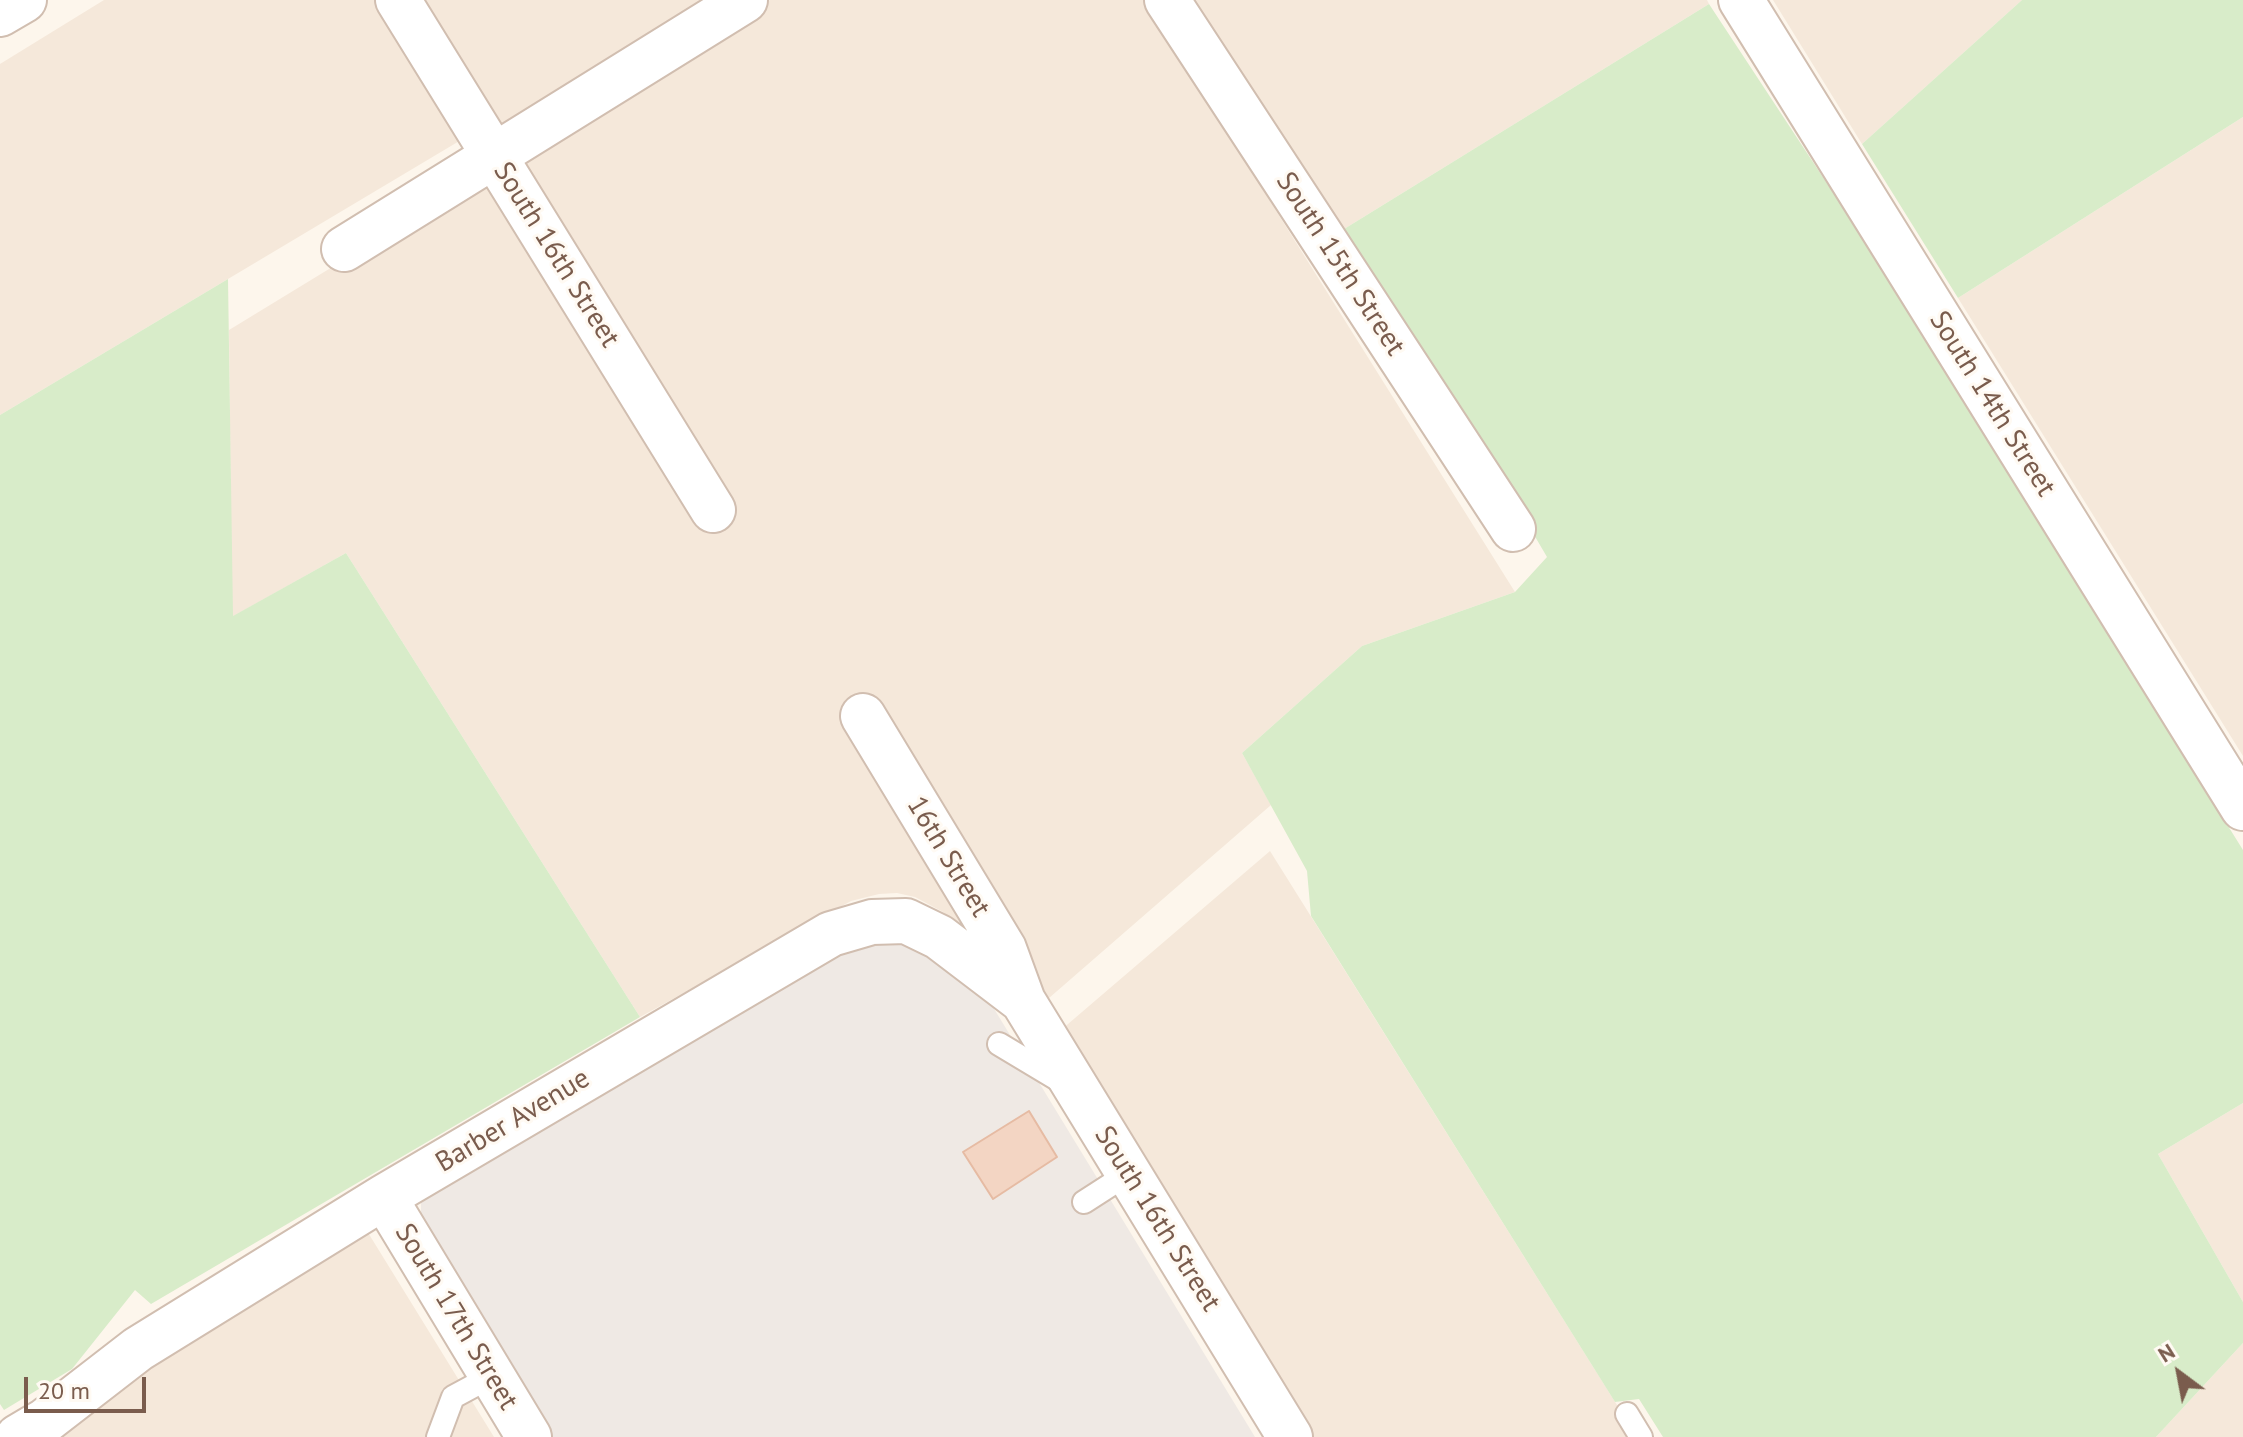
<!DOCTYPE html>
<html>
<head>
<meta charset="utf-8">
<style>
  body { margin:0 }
  #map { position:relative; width:2243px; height:1437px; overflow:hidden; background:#fdf6ec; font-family:"PT Sans",sans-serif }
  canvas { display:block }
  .north { position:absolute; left:2139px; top:1333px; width:80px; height:80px; -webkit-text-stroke:6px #fffaf3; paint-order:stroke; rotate:328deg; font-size:22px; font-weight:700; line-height:32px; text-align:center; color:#7a5c4d }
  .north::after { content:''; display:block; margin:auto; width:28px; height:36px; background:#7a5c4d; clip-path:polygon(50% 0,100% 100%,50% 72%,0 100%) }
  .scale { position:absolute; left:24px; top:1377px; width:122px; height:36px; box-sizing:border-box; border:4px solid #7a5c4d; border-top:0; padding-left:10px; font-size:24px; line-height:28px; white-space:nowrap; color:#7a5c4d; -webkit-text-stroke:6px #fffaf3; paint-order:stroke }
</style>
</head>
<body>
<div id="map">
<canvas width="2243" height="1437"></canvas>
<div class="north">N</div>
<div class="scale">20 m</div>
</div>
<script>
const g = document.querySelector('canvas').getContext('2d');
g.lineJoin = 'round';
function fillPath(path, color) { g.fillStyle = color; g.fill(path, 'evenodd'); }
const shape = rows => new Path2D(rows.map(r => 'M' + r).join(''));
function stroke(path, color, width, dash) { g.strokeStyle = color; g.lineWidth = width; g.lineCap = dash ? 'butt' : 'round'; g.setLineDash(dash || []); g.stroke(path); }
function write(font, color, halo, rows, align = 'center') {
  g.font = font + ' "PT Sans",sans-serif'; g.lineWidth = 6; g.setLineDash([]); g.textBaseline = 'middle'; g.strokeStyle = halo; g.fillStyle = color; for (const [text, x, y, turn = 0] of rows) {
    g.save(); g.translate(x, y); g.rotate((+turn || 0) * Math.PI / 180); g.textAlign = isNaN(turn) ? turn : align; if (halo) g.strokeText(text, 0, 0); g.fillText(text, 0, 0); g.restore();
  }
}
fillPath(shape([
  [104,0,378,0,461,140,0,415,0,64],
  [421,0,714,0,505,130],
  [770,0,1144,0,1515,592,1362,646,1242,753,1271,805,1041,1005,977,939,943,912,915,897,897,893,879,894,851,901,640,1017,346,553,232,617,229,330],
  [1185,0,1707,0,1709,4,1336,234],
  [1773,0,2022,0,1862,144],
  [2243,117,2243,756,1958,298],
  [1270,851,1637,1437,1309,1437,1061,1030],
  [2243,1103,2243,1302,2158,1154],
  [367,1231,494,1437,43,1437],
  [2243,1343,2243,1437,2156,1437]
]), '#f5e8da');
fillPath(shape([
  [884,940,916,946,985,994,1255,1437,552,1437,421,1224,421,1202,438,1183,848,945]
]), '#efe9e4');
fillPath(shape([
  [2022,0,2243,0,2243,117,1958,298,1862,144],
  [1709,4,1834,194,2243,850,2243,1103,2158,1154,2243,1302,2243,1343,2156,1437,1663,1437,1639,1399,1615,1402,1311,916,1307,871,1242,753,1362,646,1515,592,1547,557,1510,494,1336,234],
  [228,279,233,616,346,553,640,1017,151,1304,135,1290,72,1369,4,1410,0,1404,0,415]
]), '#d8ecc9');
const building = shape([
  [1029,1111,1057,1157,993,1199,963,1152,1029,1111]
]);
fillPath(building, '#f3d5c3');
stroke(building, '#e6bba3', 2);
const service = shape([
  [999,1044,1064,1083],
  [1084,1202,1129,1173],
  [1627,1414,1641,1437],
  [438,1437,453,1397,492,1376]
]);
const minor = shape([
  [398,0,713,510],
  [1167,0,1513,529],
  [344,249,745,0],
  [863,716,1004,949,1023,1001,1290,1437],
  [384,1197,529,1437],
  [18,1437,45,1421,138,1349,384,1197,831,934,872,922,906,921,939,937,1023,1001]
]);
const tertiary = shape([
  [1741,0,2243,808],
  [0,14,24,0]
]);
stroke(service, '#d1beb0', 26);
stroke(minor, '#d1beb0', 48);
stroke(tertiary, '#d1beb0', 48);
stroke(service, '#fff', 22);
stroke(minor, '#fff', 44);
stroke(tertiary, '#fff', 44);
write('28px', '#7a5c4d', '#fffaf3', [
  ["South 16th Street",556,255,58],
  ["South 15th Street",1340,264,57],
  ["South 14th Street",1992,404,58],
  ["16th Street",948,857,59],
  ["Barber Avenue",513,1121,-31],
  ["South 16th Street",1157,1219,58],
  ["South 17th Street",456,1317,59]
]);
</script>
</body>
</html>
